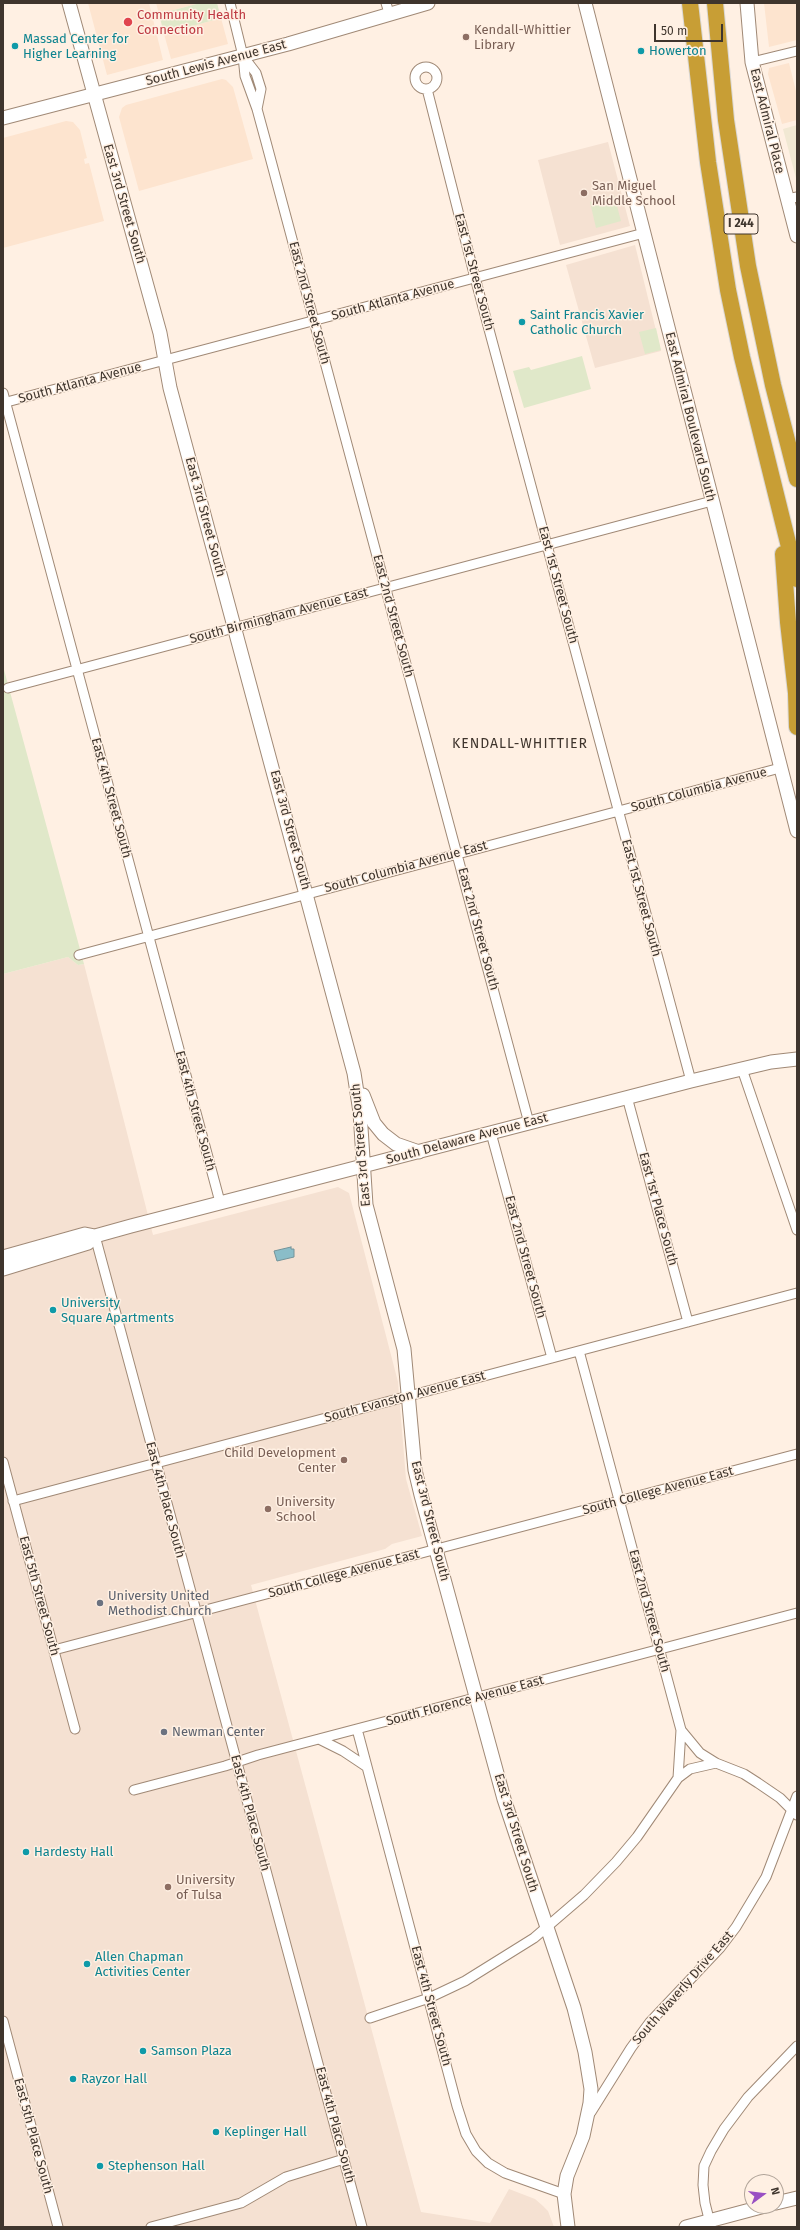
<!DOCTYPE html>
<html>
<head>
<meta charset="utf-8">
<style>
  body { margin:0 }
  #map { position:relative; width:800px; height:2230px; overflow:hidden; background:#fff0e3; font-family:"Fira Sans",sans-serif }
  canvas { display:block }
  .frame { position:absolute; inset:0; border:4px solid #3f352d; pointer-events:none }
  .north { position:absolute; left:744px; top:2174px; width:40px; height:40px; box-sizing:border-box; background:#fff0e3; border:1px solid #b2a59a; border-radius:50%; rotate:75deg; font-size:11px; font-weight:700; line-height:16px; text-align:center; color:#3f352d }
  .north::after { content:''; display:block; margin:auto; width:14px; height:18px; background:#9950c3; clip-path:polygon(50% 0,100% 100%,50% 72%,0 100%) }
  .scale { position:absolute; left:654px; top:24px; width:69px; height:18px; box-sizing:border-box; border:2px solid #3f352d; border-top:0; padding-left:5px; font-size:12px; line-height:14px; white-space:nowrap; color:#3f352d; -webkit-text-stroke:3px #fff0e3; paint-order:stroke }
</style>
</head>
<body>
<div id="map">
<canvas width="800" height="2230"></canvas>
<div class="frame"></div>
<div class="north">N</div>
<div class="scale">50 m</div>
</div>
<script>
const g = document.querySelector('canvas').getContext('2d');
g.lineJoin = 'round';
function fillPath(path, color) { g.fillStyle = color; g.fill(path, 'evenodd'); }
const shape = rows => new Path2D(rows.map(r => 'M' + r).join(''));
function stroke(path, color, width, dash) { g.strokeStyle = color; g.lineWidth = width; g.lineCap = dash ? 'butt' : 'round'; g.setLineDash(dash || []); g.stroke(path); }
function write(font, color, halo, rows, align = 'center') {
  g.font = font + ' "Fira Sans",sans-serif'; g.lineWidth = 3; g.setLineDash([]); g.textBaseline = 'middle'; g.strokeStyle = halo; g.fillStyle = color; for (const [text, x, y, turn = 0] of rows) {
    g.save(); g.translate(x, y); g.rotate((+turn || 0) * Math.PI / 180); g.textAlign = isNaN(turn) ? turn : align; if (halo) g.strokeText(text, 0, 0); g.fillText(text, 0, 0); g.restore();
  }
}
fillPath(shape([
  [88,3,149,3,163,60,107,75],
  [156,3,200,3,159,14],
  [764,3,797,3,797,40,769,47],
  [221,18,228,44,171,59,164,34],
  [789,63,797,95,797,120,782,124,768,74,769,68],
  [222,79,226,80,233,87,253,159,139,191,119,117,122,108,126,105],
  [66,121,73,122,80,130,87,158,84,159,85,164,89,163,104,221,3,248,3,138]
]), '#fde4cf');
fillPath(shape([
  [797,125,797,182,783,129]
]), '#f1e8d3');
fillPath(shape([
  [608,142,630,226,560,245,538,160],
  [635,245,661,351,595,368,566,265],
  [68,957,78,965,84,964,153,1235,338,1187,349,1193,398,1382,406,1479,422,1536,392,1544,385,1549,251,1585,421,2212,490,2223,509,2189,535,2199,543,2206,548,2211,554,2227,3,2227,3,974]
]), '#f5e1d2');
fillPath(shape([
  [200,3,217,3,221,18,164,34,159,14],
  [614,195,621,221,596,228,590,202],
  [656,328,661,350,645,354,639,332],
  [582,356,591,389,524,408,513,371,529,367,531,370],
  [3,666,84,964,78,965,68,957,3,974]
]), '#e0e8c9');
const water = shape([
  [291,1247,291,1249,294,1249,294,1257,277,1261,274,1251,291,1247]
]);
fillPath(water, '#8abdc8');
stroke(water, '#74949a', 1);
const street = shape([
  [230,3,243,56,245,76,257,109,266,142,529,1123],
  [386,3,389,13],
  [243,56,256,73,261,89,257,109],
  [752,62,797,51],
  '415 78a11 11 0 1 1 22 0a11 11 0 1 1-22 0Z',
  [427,89,473,270,691,1081],
  [787,199,797,197],
  [3,393,220,1202],
  [3,403,644,233],
  [8,688,712,501],
  [79,955,780,768],
  [742,1069,797,1230],
  [627,1097,688,1322],
  [491,1133,552,1358],
  [95,1236,362,2227],
  [579,1351,681,1730,700,1753,716,1763,744,1774,758,1783,780,1798,797,1815],
  [3,1462,75,1729],
  [13,1501,797,1293],
  [54,1650,797,1454],
  [357,1729,457,2106,466,2134,476,2151,488,2163,505,2173,564,2194],
  [319,1739,343,1751,367,1767],
  [678,1778,681,1730],
  [134,1790,225,1766,258,1755,797,1613],
  [370,2018,429,1998,465,1981,534,1938,584,1895,616,1862,637,1837,678,1778,690,1769,716,1763],
  [3,2021,58,2227],
  [591,2112,631,2048,650,2022,720,1948,736,1927,766,1877,797,1796],
  [151,2227,241,2203,286,2177,344,2159],
  [711,2227,705,2203,703,2185,704,2166,711,2151,724,2129,748,2097,797,2046]
]);
const secondary = shape([
  [69,3,160,333,170,388,354,1073,360,1112,366,1205,404,1349,415,1470,421,1495,504,1799,574,2008,585,2052,591,2089,590,2103,583,2136,567,2176,564,2194,568,2227],
  [585,3,797,831],
  [747,3,752,62,797,236],
  [3,118,288,44,428,3],
  [363,1095,374,1123,383,1134,396,1144,419,1152],
  [3,1257,85,1234,95,1236,131,1226,691,1081,771,1062,797,1059],
  [3,1269,88,1243,95,1236],
  [776,2203,797,2198],
  [686,2227,765,2206]
]);
const highway = shape([
  [690,3,708,162,728,290,742,357,797,579],
  [715,3,726,120,748,266,773,385,797,479],
  [783,554,788,622,796,693,797,727]
]);
stroke(street, '#a08976', 11);
stroke(secondary, '#a08976', 15);
stroke(highway, '#d9d7d5', 18);
stroke(street, '#fff', 9);
stroke(secondary, '#fff', 13);
stroke(highway, '#c89e35', 16);
for (const [x, y, r, color] of [
  [128,22,5,"#e0444e"],
  [466,37,4,"#8d6e63"],
  [15,46,4,"#0f9aa8"],
  [641,51,4,"#0f9aa8"],
  [584,193,4,"#8d6e63"],
  [522,322,4,"#0f9aa8"],
  [53,1310,4,"#0f9aa8"],
  [344,1460,4,"#8d6e63"],
  [268,1509,4,"#8d6e63"],
  [100,1603,4,"#6b7280"],
  [164,1732,4,"#6b7280"],
  [26,1852,4,"#0f9aa8"],
  [168,1887,4,"#8d6e63"],
  [87,1964,4,"#0f9aa8"],
  [143,2051,4,"#0f9aa8"],
  [73,2079,4,"#0f9aa8"],
  [216,2132,4,"#0f9aa8"],
  [100,2166,4,"#0f9aa8"]
]) { const dot = new Path2D(); dot.arc(x, y, r, 0, 2 * Math.PI); g.fillStyle = color; g.fill(dot); stroke(dot, '#fff0e3', 1.5); }
for (const [x, y, w] of [
  [741,224,34]
]) { const box = new Path2D(); box.roundRect(x - w / 2, y - 10, w, 20, 3); g.fillStyle = '#fff0e3'; g.fill(box); stroke(box, '#3f352d', 1); }
write('bold 12px', '#3f352d', null, [
  ["I 244",741,224]
]);
write('13px', '#be3a42', '#fff0e3', [
  ["Community Health",137,15],
  ["Connection",137,30]
], 'left');
write('13px', '#785e54', '#fff0e3', [
  ["Kendall-Whittier",474,30],
  ["Library",474,45],
  ["San Miguel",592,186],
  ["Middle School",592,201],
  ["Child Development",336,1453,"right"],
  ["Center",336,1468,"right"],
  ["University",276,1502],
  ["School",276,1517],
  ["University",176,1880],
  ["of Tulsa",176,1895]
], 'left');
write('13px', '#0d838f', '#fff0e3', [
  ["Massad Center for",23,39],
  ["Higher Learning",23,54],
  ["Howerton",649,51],
  ["Saint Francis Xavier",530,315],
  ["Catholic Church",530,330],
  ["University",61,1303],
  ["Square Apartments",61,1318],
  ["Hardesty Hall",34,1852],
  ["Allen Chapman",95,1957],
  ["Activities Center",95,1972],
  ["Samson Plaza",151,2051],
  ["Rayzor Hall",81,2079],
  ["Keplinger Hall",224,2132],
  ["Stephenson Hall",108,2166]
], 'left');
write('13px', '#3f352d', '#fff0e3', [
  ["South Lewis Avenue East",216,63,-15],
  ["East Admiral Place",767,121,76],
  ["East 3rd Street South",124,204,74],
  ["East 1st Street South",474,272,75],
  ["South Atlanta Avenue",393,300,-15],
  ["East 2nd Street South",309,303,75],
  ["South Atlanta Avenue",80,383,-15],
  ["East Admiral Boulevard South",690,417,76],
  ["East 3rd Street South",205,517,75],
  ["East 1st Street South",558,585,75],
  ["South Birmingham Avenue East",279,616,-15],
  ["East 2nd Street South",393,616,75],
  ["South Columbia Avenue",699,790,-15],
  ["East 4th Street South",111,798,75],
  ["East 3rd Street South",290,830,75],
  ["South Columbia Avenue East",406,867,-15],
  ["East 1st Street South",641,898,75],
  ["East 2nd Street South",478,929,75],
  ["East 4th Street South",195,1111,75],
  ["South Delaware Avenue East",467,1139,-15],
  ["East 3rd Street South",361,1145,-95],
  ["East 1st Place South",658,1209,75],
  ["East 2nd Street South",525,1257,75],
  ["South Evanston Avenue East",405,1397,-15],
  ["South College Avenue East",658,1491,-15],
  ["East 4th Place South",165,1500,75],
  ["East 3rd Street South",430,1521,76],
  ["South College Avenue East",344,1574,-15],
  ["East 5th Street South",39,1596,75],
  ["East 2nd Street South",649,1611,75],
  ["South Florence Avenue East",465,1701,-15],
  ["East 4th Place South",250,1813,75],
  ["East 3rd Street South",516,1833,73],
  ["South Waverly Drive East",683,1988,-49],
  ["East 4th Street South",431,2006,75],
  ["East 4th Place South",335,2125,75],
  ["East 5th Place South",33,2136,75]
]);
write('13px', '#5b616d', '#fff0e3', [
  ["University United",108,1596],
  ["Methodist Church",108,1611],
  ["Newman Center",172,1732]
], 'left');
g.letterSpacing = '1px';
write('14px', '#3f352d', '#fff0e3', [
  ["KENDALL-WHITTIER",520,744]
]);
g.letterSpacing = '0px';
</script>
</body>
</html>
